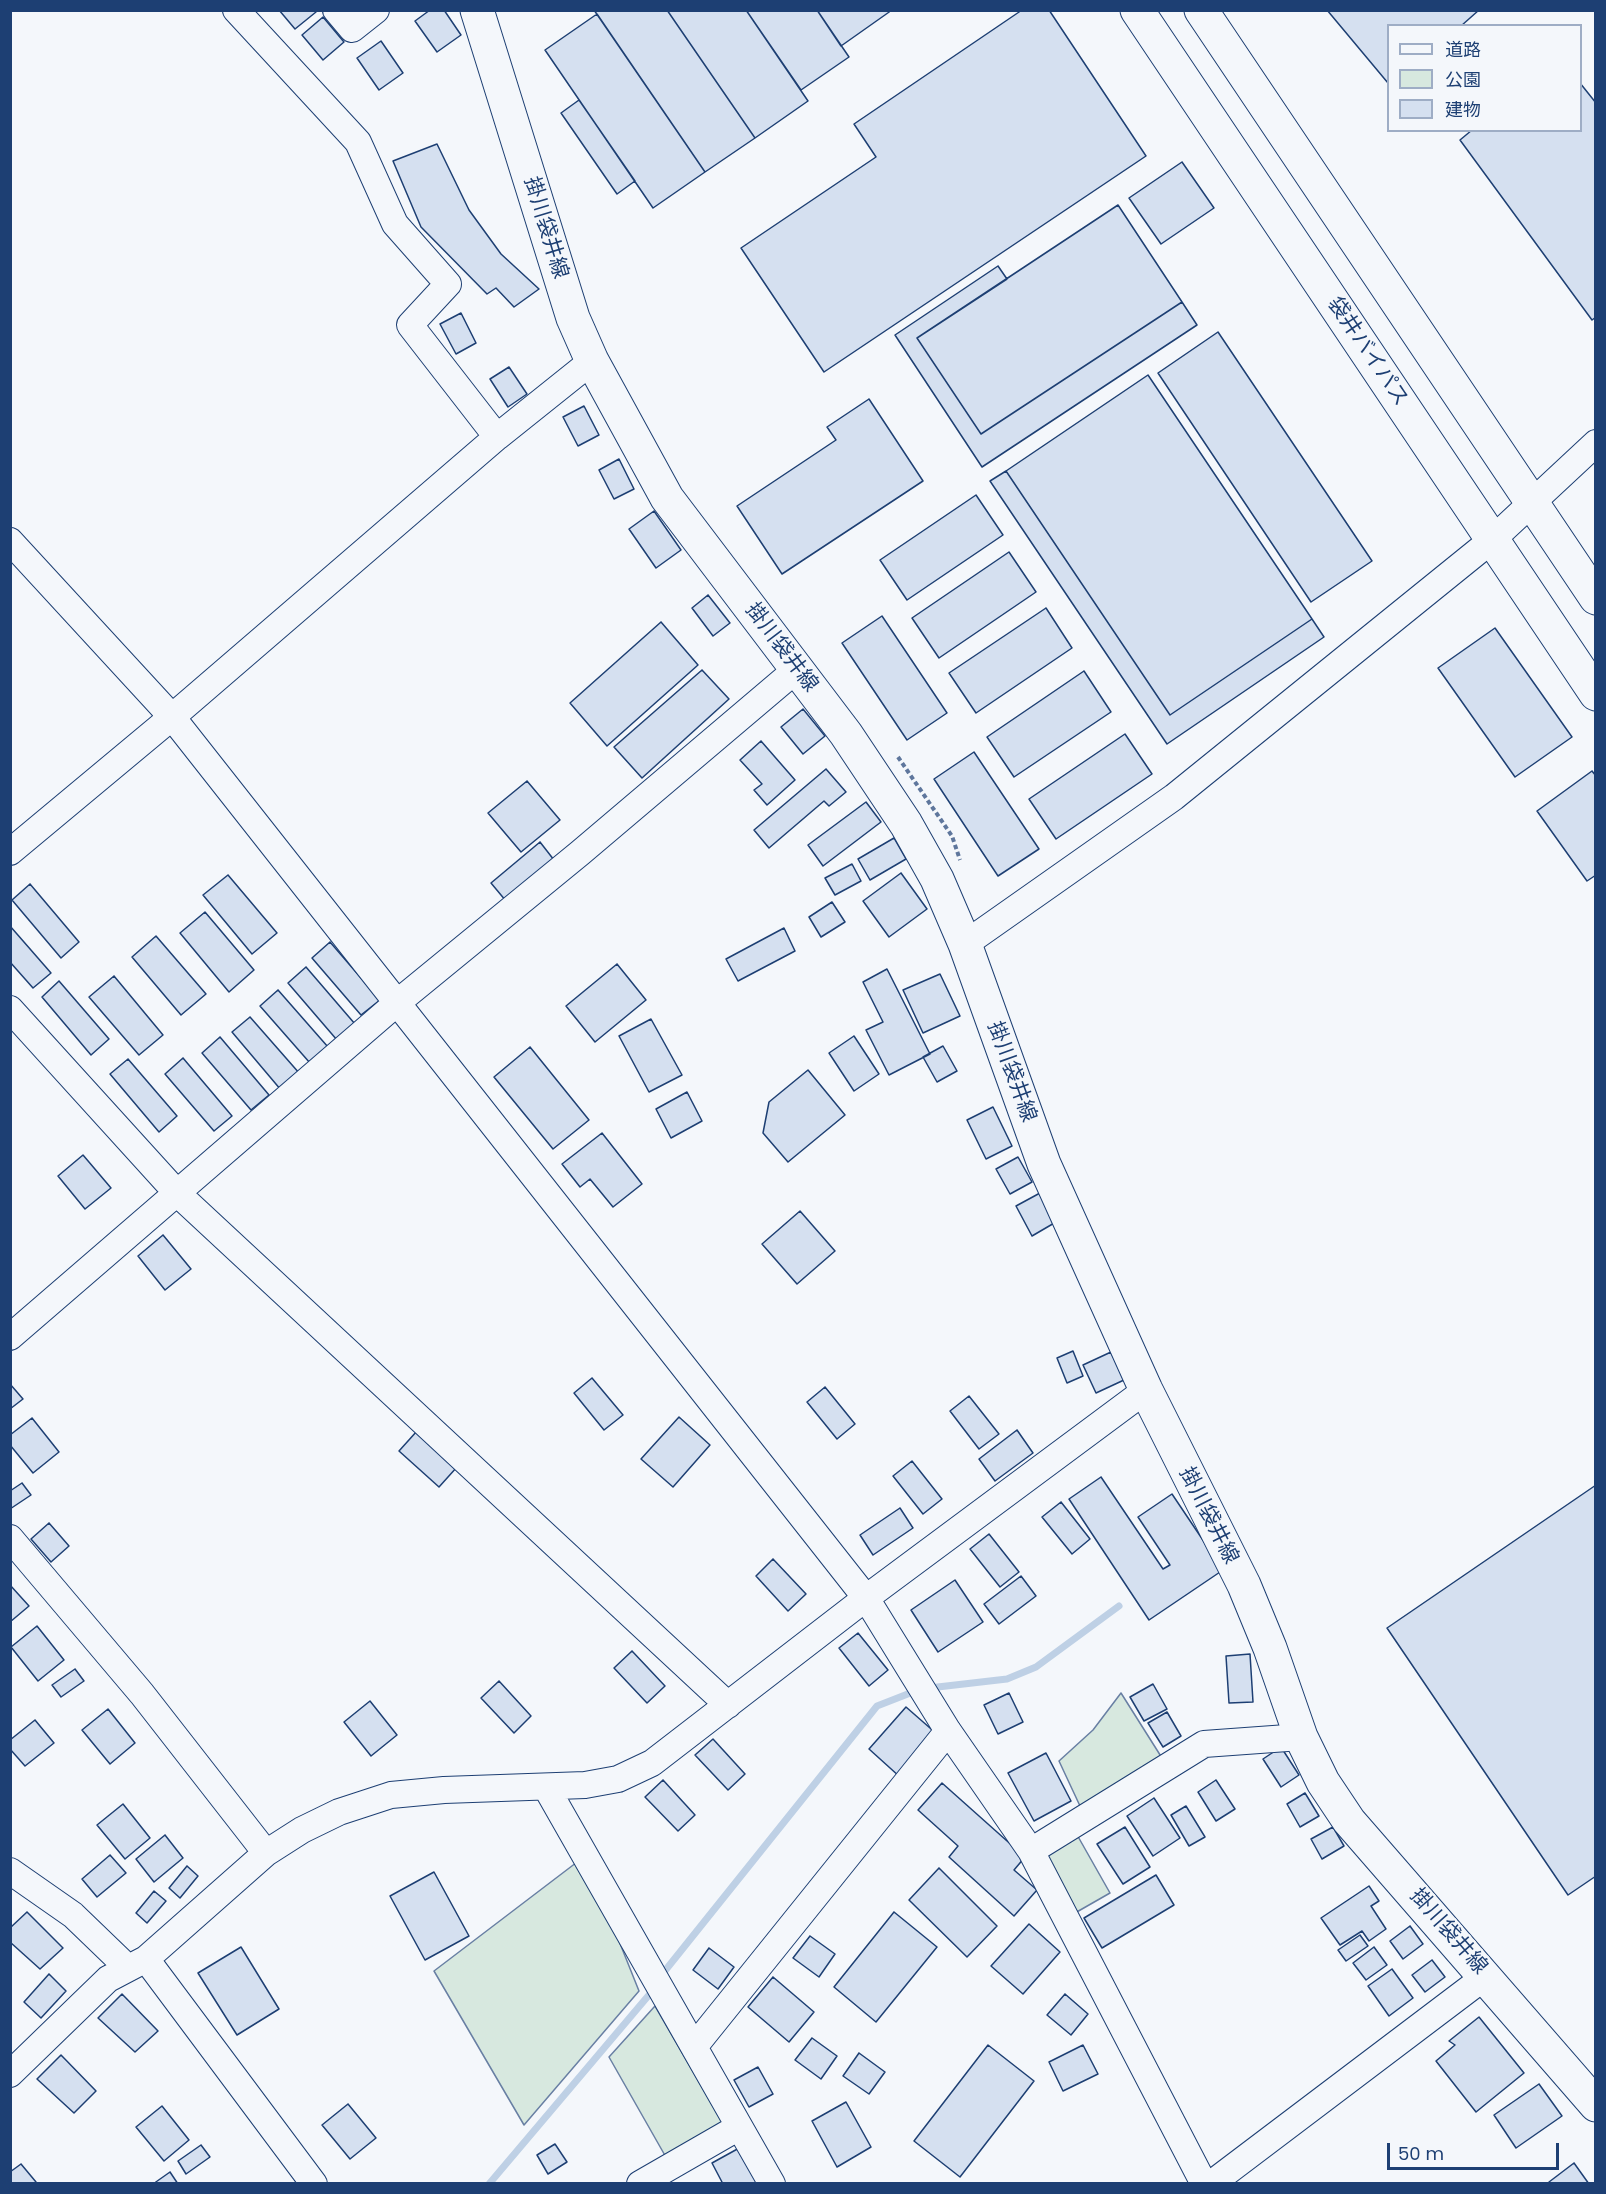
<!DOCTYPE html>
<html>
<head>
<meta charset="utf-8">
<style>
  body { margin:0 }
  #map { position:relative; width:1606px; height:2194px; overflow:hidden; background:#f4f7fb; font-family:Poppins,"Noto Sans JP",sans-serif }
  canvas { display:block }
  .frame { position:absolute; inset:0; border:12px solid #1d3f73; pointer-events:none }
  .legend { position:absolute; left:1387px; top:24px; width:195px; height:108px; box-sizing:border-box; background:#f4f7fb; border:2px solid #9eadc5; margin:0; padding:8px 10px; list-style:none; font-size:18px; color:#1d3f73 }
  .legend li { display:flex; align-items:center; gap:12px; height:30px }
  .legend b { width:30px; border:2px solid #9eadc5 }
  .scale { position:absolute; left:1387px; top:2143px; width:172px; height:27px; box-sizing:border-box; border:3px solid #1d3f73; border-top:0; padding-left:8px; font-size:18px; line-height:21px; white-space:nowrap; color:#1d3f73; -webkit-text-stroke:4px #f4f7fb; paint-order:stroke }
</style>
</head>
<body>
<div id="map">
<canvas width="1606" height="2194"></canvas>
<div class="frame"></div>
<ul class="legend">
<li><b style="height:8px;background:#f4f7fb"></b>道路</li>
<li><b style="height:16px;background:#d7e8df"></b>公園</li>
<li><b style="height:16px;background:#d5e0f0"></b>建物</li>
</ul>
<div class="scale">50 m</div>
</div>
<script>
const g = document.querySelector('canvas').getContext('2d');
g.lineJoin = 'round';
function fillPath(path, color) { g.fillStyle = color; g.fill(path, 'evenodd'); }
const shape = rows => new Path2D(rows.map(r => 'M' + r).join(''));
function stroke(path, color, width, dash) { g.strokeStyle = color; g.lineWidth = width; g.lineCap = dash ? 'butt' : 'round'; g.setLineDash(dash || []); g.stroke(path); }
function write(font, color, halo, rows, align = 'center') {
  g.font = font + ' Poppins,"Noto Sans JP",sans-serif'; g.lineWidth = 4.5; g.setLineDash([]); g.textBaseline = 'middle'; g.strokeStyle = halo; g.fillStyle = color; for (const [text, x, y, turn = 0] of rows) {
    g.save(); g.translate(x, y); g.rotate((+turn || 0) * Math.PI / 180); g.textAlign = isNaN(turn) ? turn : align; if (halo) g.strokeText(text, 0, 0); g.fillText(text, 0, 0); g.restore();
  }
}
const green = shape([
  [1121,1693,1162,1758,1080,1806,1059,1761,1093,1730,1121,1693],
  [1076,1833,1110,1893,1075,1913,1040,1854,1076,1833],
  [585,1856,639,1991,524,2125,434,1971,585,1856],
  [655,2006,723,2123,667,2159,609,2057,655,2006]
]);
fillPath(green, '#d7e8df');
stroke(green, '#687fa3', 1.5);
stroke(shape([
  [929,1688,1007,1679,1036,1667,1119,1606],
  [660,1977,877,1706,918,1690],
  [489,2184,654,1989]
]), '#bed0e5', 7);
const building = shape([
  [279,10,315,10,316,12,295,29,279,10],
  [430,10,444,10,461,35,437,52,415,21,430,10],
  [594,10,667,10,755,138,705,172,594,10],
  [667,10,746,10,808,101,755,138,667,10],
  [746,10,817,10,849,57,801,90,746,10],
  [817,10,892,10,841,46,817,10],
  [1022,10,1049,10,1146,156,824,372,741,248,876,157,854,124,1022,10],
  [1327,10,1479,10,1461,26,1388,26,1388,83,1327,10],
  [597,14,705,172,653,208,545,50,597,14],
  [323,17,344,42,323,60,302,35,323,17],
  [381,41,403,73,379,90,357,58,381,41],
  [1580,83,1596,103,1596,317,1592,320,1460,140,1472,130,1580,130,1580,83],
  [579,100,635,181,617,194,561,113,579,100],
  [437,144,469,210,501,254,539,289,514,307,496,288,487,294,421,227,393,161,437,144],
  [1182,162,1214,208,1161,244,1129,198,1182,162],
  [1118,205,1182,302,981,434,917,338,1118,205],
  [998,266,1007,279,917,338,981,434,1182,302,1197,325,982,467,895,335,998,266],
  [461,313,476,343,456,354,440,324,461,313],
  [1218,332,1372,561,1311,602,1158,373,1218,332],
  [509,367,527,394,508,407,490,379,509,367],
  [1148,375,1312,619,1170,715,1006,471,1148,375],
  [869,399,923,481,782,574,737,506,836,440,827,427,869,399],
  [584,406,599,435,578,446,563,417,584,406],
  [619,459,634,489,614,499,599,470,619,459],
  [1006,471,1170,715,1312,619,1324,637,1167,744,990,481,1006,471],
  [976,495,1003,535,907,600,880,560,976,495],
  [654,511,681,550,656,568,629,529,654,511],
  [1009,552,1036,592,939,658,912,618,1009,552],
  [708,595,730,623,713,636,692,608,708,595],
  [1046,608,1072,648,976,713,949,673,1046,608],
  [882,616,947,713,907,740,842,643,882,616],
  [661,622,698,665,607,746,570,703,661,622],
  [1495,628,1572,737,1515,777,1438,668,1495,628],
  [702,670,729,699,642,778,614,747,702,670],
  [1084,671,1111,712,1014,777,987,737,1084,671],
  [803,709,825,736,803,754,781,727,803,709],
  [1125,734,1152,774,1056,839,1029,799,1125,734],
  [761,741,795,780,767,805,754,790,762,784,740,760,761,741],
  [974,752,1039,849,998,876,934,779,974,752],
  [826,769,846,792,829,806,824,801,769,848,754,830,826,769],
  [1592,771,1596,776,1596,875,1587,881,1537,811,1592,771],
  [527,781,560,820,521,852,488,813,527,781],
  [866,802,881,822,823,866,808,845,866,802],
  [894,838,906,859,870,880,858,859,894,838],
  [540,842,554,860,506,901,491,883,540,842],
  [852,864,861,881,835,895,825,878,852,864],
  [901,873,927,909,889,937,863,901,901,873],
  [228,875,277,933,252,954,203,895,228,875],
  [30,884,79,942,61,958,12,900,30,884],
  [832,902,845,922,821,937,809,917,832,902],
  [205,912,254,970,229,992,180,933,205,912],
  [10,926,51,973,33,988,10,962,10,926],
  [784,928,795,951,738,981,726,959,784,928],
  [156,936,206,994,181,1015,132,957,156,936],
  [330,942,380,1000,361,1015,312,958,330,942],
  [617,964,646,1000,595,1042,566,1006,617,964],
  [306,967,355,1024,337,1040,288,983,306,967],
  [887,969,930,1054,889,1075,866,1030,883,1022,863,982,887,969],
  [940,974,960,1016,923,1033,903,990,940,974],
  [114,976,163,1035,139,1055,89,997,114,976],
  [59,981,109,1039,91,1055,42,997,59,981],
  [278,990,328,1047,310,1063,260,1006,278,990],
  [250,1017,300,1074,281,1090,232,1032,250,1017],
  [651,1019,682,1075,649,1092,619,1036,651,1019],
  [854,1036,879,1074,854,1091,829,1053,854,1036],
  [220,1037,269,1095,251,1110,202,1053,220,1037],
  [943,1046,957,1071,937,1082,923,1057,943,1046],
  [530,1047,589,1120,553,1149,494,1077,530,1047],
  [183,1058,232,1116,214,1131,165,1074,183,1058],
  [128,1059,177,1116,159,1132,110,1074,128,1059],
  [808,1070,845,1115,788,1162,763,1133,769,1102,808,1070],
  [687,1092,702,1121,671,1138,656,1109,687,1092],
  [993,1107,1012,1146,986,1159,967,1120,993,1107],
  [602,1133,642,1184,613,1207,590,1179,580,1187,562,1164,602,1133],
  [83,1155,111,1188,85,1209,58,1176,83,1155],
  [1018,1157,1032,1182,1010,1194,996,1169,1018,1157],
  [1040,1193,1056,1222,1032,1236,1016,1206,1040,1193],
  [800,1211,835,1251,797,1284,762,1244,800,1211],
  [163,1235,191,1269,165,1290,138,1256,163,1235],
  [1073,1351,1083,1376,1067,1383,1057,1358,1073,1351],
  [1111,1352,1124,1380,1096,1393,1083,1365,1111,1352],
  [592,1378,623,1415,604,1430,574,1393,592,1378],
  [10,1384,23,1399,10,1409,10,1384],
  [825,1387,855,1424,837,1439,807,1402,825,1387],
  [969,1396,999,1434,979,1449,950,1411,969,1396],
  [679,1417,710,1445,673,1487,641,1459,679,1417],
  [32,1418,59,1452,33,1473,10,1445,10,1435,32,1418],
  [1017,1430,1033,1453,995,1481,979,1459,1017,1430],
  [417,1431,457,1467,439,1487,399,1451,417,1431],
  [912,1461,942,1499,923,1514,893,1476,912,1461],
  [1101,1477,1163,1569,1170,1565,1138,1517,1172,1494,1223,1570,1149,1620,1069,1499,1101,1477],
  [22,1483,31,1495,10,1509,10,1491,22,1483],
  [1596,1485,1596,1876,1568,1895,1387,1628,1596,1485],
  [1061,1502,1090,1539,1072,1554,1042,1517,1061,1502],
  [900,1508,913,1528,873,1555,860,1535,900,1508],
  [49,1523,69,1546,51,1562,31,1539,49,1523],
  [989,1534,1019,1572,1000,1587,970,1549,989,1534],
  [773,1559,806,1594,788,1611,756,1576,773,1559],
  [1021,1576,1036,1596,999,1624,984,1604,1021,1576],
  [955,1580,983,1622,938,1652,911,1610,955,1580],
  [10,1585,29,1606,10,1622,10,1585],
  [37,1626,64,1660,38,1681,11,1647,37,1626],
  [858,1633,888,1670,869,1686,839,1648,858,1633],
  [632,1651,665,1686,647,1703,614,1668,632,1651],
  [1250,1654,1253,1702,1229,1703,1226,1656,1250,1654],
  [75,1669,84,1681,61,1697,52,1685,75,1669],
  [499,1681,531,1716,514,1733,481,1698,499,1681],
  [1153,1684,1167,1709,1144,1721,1130,1697,1153,1684],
  [1009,1693,1023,1722,998,1734,984,1705,1009,1693],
  [370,1701,397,1735,371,1756,344,1722,370,1701],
  [906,1707,938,1735,900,1777,869,1749,906,1707],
  [108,1709,135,1743,110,1764,82,1730,108,1709],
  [1167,1712,1181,1736,1163,1747,1148,1723,1167,1712],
  [35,1720,54,1743,25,1766,10,1749,10,1740,35,1720],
  [713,1739,745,1774,728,1790,695,1755,713,1739],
  [1281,1747,1299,1775,1281,1787,1263,1759,1281,1747],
  [1046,1753,1071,1801,1034,1821,1008,1773,1046,1753],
  [663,1780,695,1815,678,1831,645,1797,663,1780],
  [1216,1780,1235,1809,1216,1821,1198,1792,1216,1780],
  [942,1783,1025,1857,1014,1870,1037,1890,1014,1916,949,1857,958,1846,918,1810,942,1783],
  [1305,1793,1319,1816,1300,1827,1287,1804,1305,1793],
  [1154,1798,1180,1838,1153,1856,1127,1816,1154,1798],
  [123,1804,150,1838,125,1859,97,1825,123,1804],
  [1186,1806,1205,1837,1189,1846,1171,1815,1186,1806],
  [1125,1827,1150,1867,1123,1884,1097,1844,1125,1827],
  [1333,1827,1344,1846,1322,1859,1311,1839,1333,1827],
  [165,1835,183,1858,154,1882,136,1859,165,1835],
  [110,1855,126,1873,97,1897,82,1879,110,1855],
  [187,1866,198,1876,180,1898,169,1888,187,1866],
  [939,1868,997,1926,967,1957,909,1900,939,1868],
  [434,1872,469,1936,425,1960,390,1896,434,1872],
  [1156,1875,1174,1905,1102,1948,1084,1918,1156,1875],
  [1369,1886,1379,1901,1371,1906,1386,1929,1369,1941,1362,1931,1340,1945,1321,1918,1369,1886],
  [154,1891,166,1901,147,1923,136,1913,154,1891],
  [27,1912,63,1948,40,1969,10,1942,10,1928,27,1912],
  [894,1912,937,1947,876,2022,834,1987,894,1912],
  [1029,1924,1060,1952,1023,1994,991,1966,1029,1924],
  [1410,1926,1423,1944,1403,1959,1390,1941,1410,1926],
  [1360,1935,1368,1946,1346,1961,1338,1950,1360,1935],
  [810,1936,835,1954,819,1977,793,1958,810,1936],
  [241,1947,279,2009,237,2035,198,1973,241,1947],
  [1374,1947,1387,1965,1366,1980,1353,1963,1374,1947],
  [709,1948,734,1967,718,1989,693,1970,709,1948],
  [1432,1960,1445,1977,1425,1992,1412,1975,1432,1960],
  [1392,1969,1413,1998,1389,2016,1368,1986,1392,1969],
  [49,1974,66,1991,41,2018,24,2002,49,1974],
  [773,1977,814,2012,789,2042,748,2007,773,1977],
  [122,1994,158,2031,135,2052,98,2018,122,1994],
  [1065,1994,1088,2014,1071,2035,1047,2015,1065,1994],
  [1479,2017,1524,2073,1476,2112,1436,2061,1455,2045,1449,2041,1479,2017],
  [812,2038,837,2056,821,2079,795,2060,812,2038],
  [988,2045,1034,2081,960,2177,914,2141,988,2045],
  [1083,2045,1098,2074,1063,2091,1049,2062,1083,2045],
  [859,2053,885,2072,869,2094,843,2076,859,2053],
  [61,2055,96,2091,74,2113,37,2079,61,2055],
  [758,2067,773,2094,749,2107,734,2080,758,2067],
  [1539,2084,1562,2116,1516,2148,1494,2115,1539,2084],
  [846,2102,871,2147,837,2167,812,2121,846,2102],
  [348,2104,376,2138,350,2159,322,2125,348,2104],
  [162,2106,189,2140,164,2161,136,2127,162,2106],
  [555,2144,567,2162,548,2174,537,2155,555,2144],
  [201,2145,210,2157,186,2174,178,2161,201,2145],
  [741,2147,757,2184,723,2184,712,2163,741,2147],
  [1574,2163,1589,2184,1551,2184,1549,2182,1574,2163],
  [21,2164,36,2182,34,2184,10,2184,10,2172,21,2164],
  [170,2172,178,2184,153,2184,170,2172]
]);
fillPath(building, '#d5e0f0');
stroke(building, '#1d3f73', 1.5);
const minor = shape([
  [236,10,358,142,395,224,448,284,410,325,497,437],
  [336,10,352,29,376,10],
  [10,541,172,717,866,1598,948,1731,1031,1851,1204,2184],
  [10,852,172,717,497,437,592,361],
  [965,944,1174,797,1493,539,1596,443],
  [10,1009,178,1194,728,1705],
  [10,1337,398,1002,580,853,797,669],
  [10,1538,142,1694,266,1853],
  [546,1787,772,2184],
  [1031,1851,1204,1744,1301,1737],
  [10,1871,73,1915,128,1968],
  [146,1959,314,2184],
  [694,2047,948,1731],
  [10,2074,108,1979,146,1959,266,1853,302,1830,339,1812,391,1795,444,1790,585,1785,618,1779,652,1763,866,1598,1146,1390],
  [640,2184,739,2127],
  [1211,2184,1486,1976]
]);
const major = shape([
  [477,10,573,318,592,361,667,498,846,734,906,824,937,879,965,944,1044,1164,1146,1390,1244,1585,1270,1648,1301,1737,1323,1782,1349,1821,1596,2105]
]);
const highway = shape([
  [1137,10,1596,694],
  [1201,10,1596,598]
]);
stroke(minor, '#1d3f73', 28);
stroke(major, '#1d3f73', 35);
stroke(highway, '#1d3f73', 35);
stroke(shape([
  [898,757,952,836,960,860]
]), '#5e769c', 4, [4.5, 3]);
stroke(minor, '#f4f7fb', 26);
stroke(major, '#f4f7fb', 33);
stroke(highway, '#f4f7fb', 33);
write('21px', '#1d3f73', '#f4f7fb', [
  ["掛川袋井線",545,228,73],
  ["袋井バイパス",1367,352,56],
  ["掛川袋井線",781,648,53],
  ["掛川袋井線",1011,1072,70],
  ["掛川袋井線",1208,1516,63],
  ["掛川袋井線",1448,1932,49]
]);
</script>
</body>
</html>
